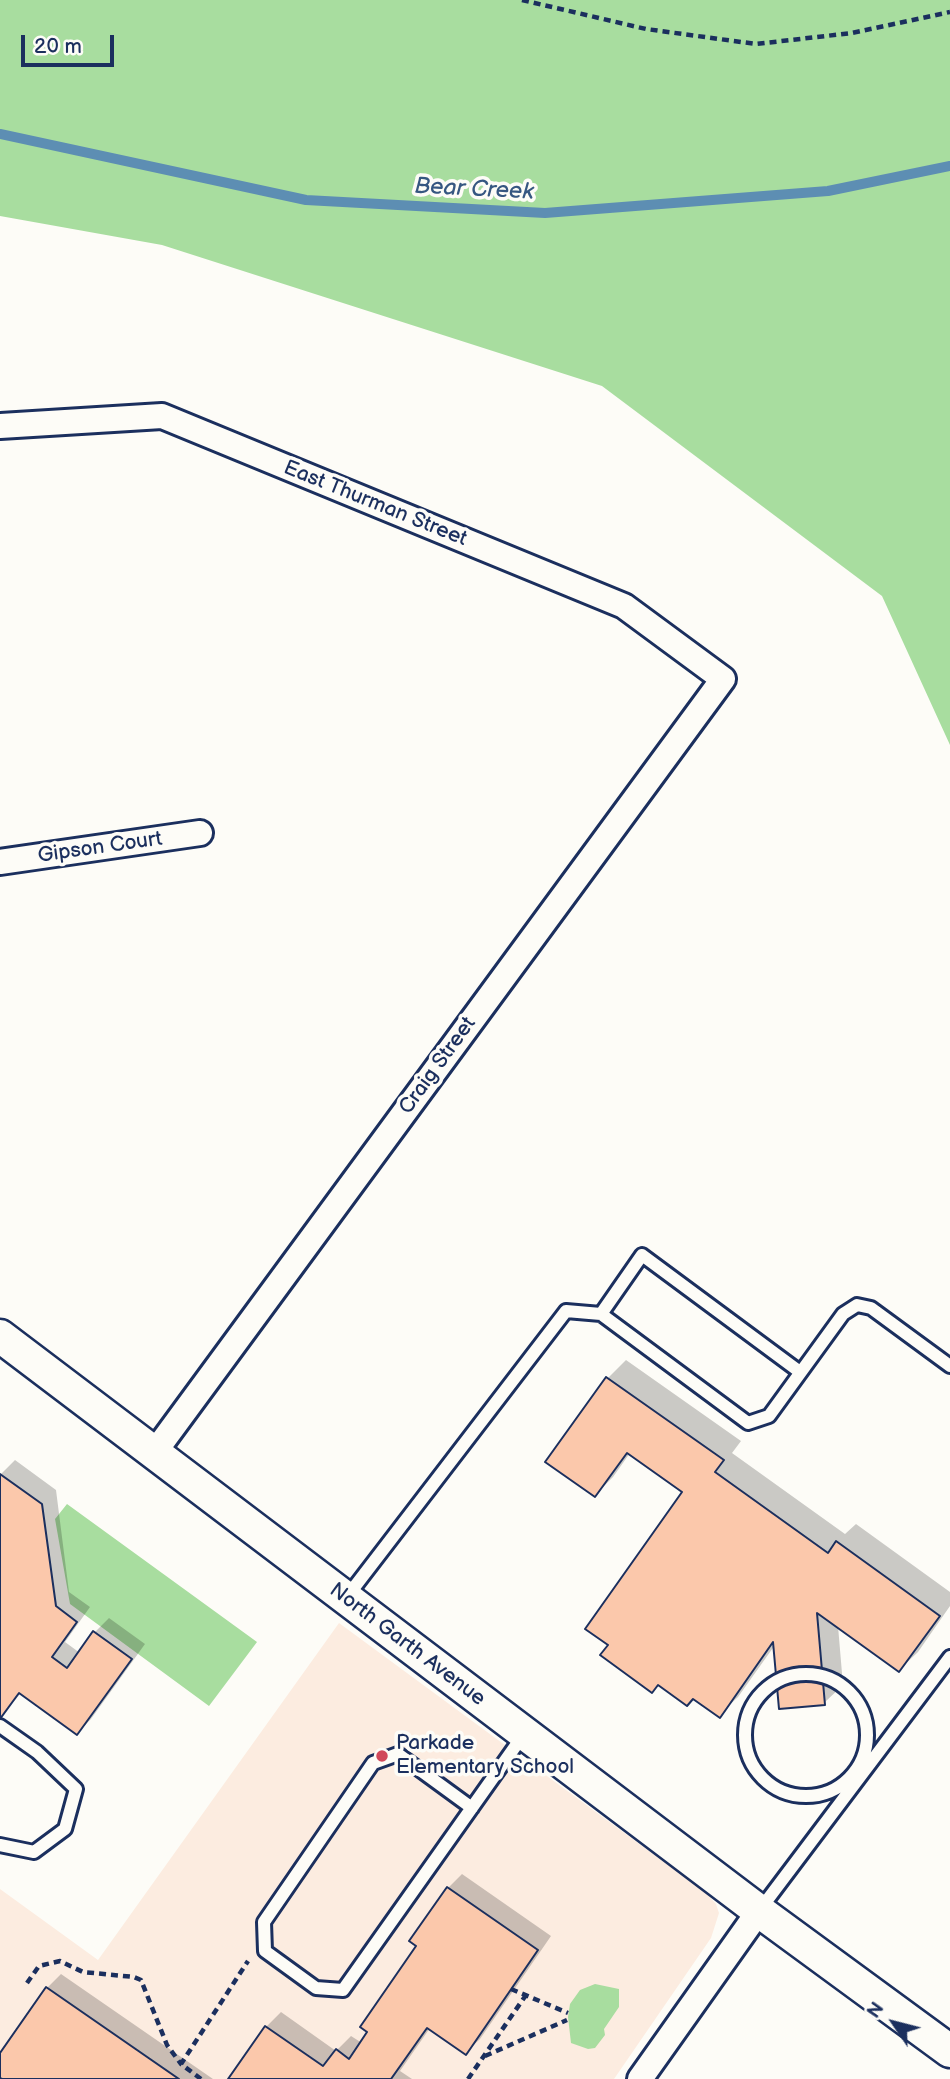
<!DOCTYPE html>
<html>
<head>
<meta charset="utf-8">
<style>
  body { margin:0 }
  #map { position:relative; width:950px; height:2079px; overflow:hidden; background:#fdfcf7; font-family:"Balsamiq Sans",sans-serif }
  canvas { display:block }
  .north { position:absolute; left:859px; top:1988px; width:70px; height:70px; -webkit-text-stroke:5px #fdfcf7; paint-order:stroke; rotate:305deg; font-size:19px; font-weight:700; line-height:28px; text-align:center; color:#1b2f5e }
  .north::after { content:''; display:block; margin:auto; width:24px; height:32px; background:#1b2f5e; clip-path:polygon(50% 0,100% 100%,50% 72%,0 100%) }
  .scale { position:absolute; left:21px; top:35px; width:93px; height:32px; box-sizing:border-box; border:4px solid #1b2f5e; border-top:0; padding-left:9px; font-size:21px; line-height:24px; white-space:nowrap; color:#1b2f5e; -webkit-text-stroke:5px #fdfcf7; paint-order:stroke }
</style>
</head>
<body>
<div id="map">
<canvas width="950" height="2079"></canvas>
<div class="north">N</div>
<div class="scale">20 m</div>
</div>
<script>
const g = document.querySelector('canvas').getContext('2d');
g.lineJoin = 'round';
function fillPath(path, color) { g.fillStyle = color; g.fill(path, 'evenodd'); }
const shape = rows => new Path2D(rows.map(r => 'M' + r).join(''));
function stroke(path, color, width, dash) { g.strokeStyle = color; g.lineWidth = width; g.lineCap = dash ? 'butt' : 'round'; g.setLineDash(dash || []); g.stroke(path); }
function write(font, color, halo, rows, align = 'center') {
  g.font = font + ' "Balsamiq Sans",sans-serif'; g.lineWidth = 7; g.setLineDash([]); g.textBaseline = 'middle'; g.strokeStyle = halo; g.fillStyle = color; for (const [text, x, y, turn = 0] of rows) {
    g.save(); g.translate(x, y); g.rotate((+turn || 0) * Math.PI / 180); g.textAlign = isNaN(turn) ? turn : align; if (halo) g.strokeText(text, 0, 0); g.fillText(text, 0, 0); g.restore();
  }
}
fillPath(shape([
  [339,1623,706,1893,716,1904,719,1913,711,1938,614,2079,0,2079,0,1889,98,1960]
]), '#fcece0');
fillPath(shape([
  [0,0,950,0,950,745,882,596,602,386,162,245,0,216],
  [67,1504,257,1642,209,1706,70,1604,55,1519],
  [595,1984,619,1989,619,2007,604,2029,605,2035,595,2048,588,2049,571,2043,568,2017,570,2004,580,1990]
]), '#a8dd9f');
fillPath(shape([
  [626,1360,741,1441,732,1453,845,1534,856,1524,950,1592,950,1606,918,1652,899,1670,838,1626,843,1685,824,1703,775,1645,738,1697,719,1715,684,1492,630,1453,613,1477,595,1495,548,1461,608,1378],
  [15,1460,56,1490,69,1592,90,1607,65,1642,80,1653,95,1632,109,1618,145,1644,91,1719,77,1733,21,1693,0,1717,0,1475],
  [462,1874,551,1936,480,2039,465,2053,430,2028,400,2071,412,2079,230,2079,266,2027,281,2012,336,2051,351,2036,362,2043,419,1945,448,1888],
  [61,1974,213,2079,5,2079,0,2076,0,2056,47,1988]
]), '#0003');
stroke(shape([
  [0,134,306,200,545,213,828,191,950,166]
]), '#5d8eb3', 10);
const building = shape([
  [606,1377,724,1460,715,1472,828,1553,836,1541,940,1616,899,1672,817,1613,825,1705,779,1709,773,1642,720,1718,693,1699,687,1706,658,1685,652,1693,600,1655,608,1645,585,1629,682,1492,627,1453,595,1497,545,1462,606,1377],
  [0,1474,42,1504,56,1606,77,1622,52,1657,67,1668,93,1631,132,1659,77,1735,19,1693,0,1719,0,1474],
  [447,1887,538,1950,466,2055,427,2028,391,2079,228,2079,265,2026,323,2066,336,2049,349,2059,367,2032,360,2027,416,1946,409,1941,447,1887],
  [46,1987,179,2079,2,2079,0,2078,0,2053,46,1987]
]);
fillPath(building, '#fbc8ab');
stroke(building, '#1b2f5e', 2);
const service = shape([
  [601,1314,642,1255,800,1372],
  [346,1598,566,1311,601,1314,748,1423,769,1416,843,1314,857,1305,871,1308,950,1366],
  '745 1735a61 61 0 1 1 122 0a61 61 0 1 1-122 0Z',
  [0,1726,37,1752,76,1789,65,1829,34,1852,0,1845],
  [472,1808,398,1754,373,1763,264,1922,265,1951,316,1988,343,1990,524,1734],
  [759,1911,950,1657]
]);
const minor = shape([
  [0,426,162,416,624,606,723,679,154,1453],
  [0,862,200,833],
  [640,2079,759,1911]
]);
const tertiary = shape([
  [0,1336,759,1911,950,2051]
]);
stroke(service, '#1b2f5e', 18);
stroke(minor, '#1b2f5e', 30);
stroke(tertiary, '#1b2f5e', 37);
stroke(shape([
  [522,0,646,29,756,44,852,33,950,12],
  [27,1983,39,1966,60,1961,83,1972,134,1977,141,1980,167,2045,181,2064],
  [511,1989,568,2013],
  [485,2056,567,2020],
  [201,2079,181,2064,248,1961],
  [468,2079,526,1995]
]), '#1b2f5e', 4.5, [7, 5]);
stroke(service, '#fdfcf7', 12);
stroke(minor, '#fdfcf7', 24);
stroke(tertiary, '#fdfcf7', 32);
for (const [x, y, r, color] of [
  [382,1756,7,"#d1495b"]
]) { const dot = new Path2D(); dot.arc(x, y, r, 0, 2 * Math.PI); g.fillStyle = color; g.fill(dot); stroke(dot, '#fdfcf7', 2.5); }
write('21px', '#1b2f5e', '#fdfcf7', [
  ["East Thurman Street",375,504,22],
  ["Gipson Court",100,848,-8],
  ["Craig Street",438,1066,-54],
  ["North Garth Avenue",407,1645,37]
]);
write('21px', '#1b2f5e', '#fdfcf7', [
  ["Parkade",396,1744],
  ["Elementary School",396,1768]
], 'left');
write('italic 23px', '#365781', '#fdfcf7', [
  ["Bear Creek",474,190,3]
]);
</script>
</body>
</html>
